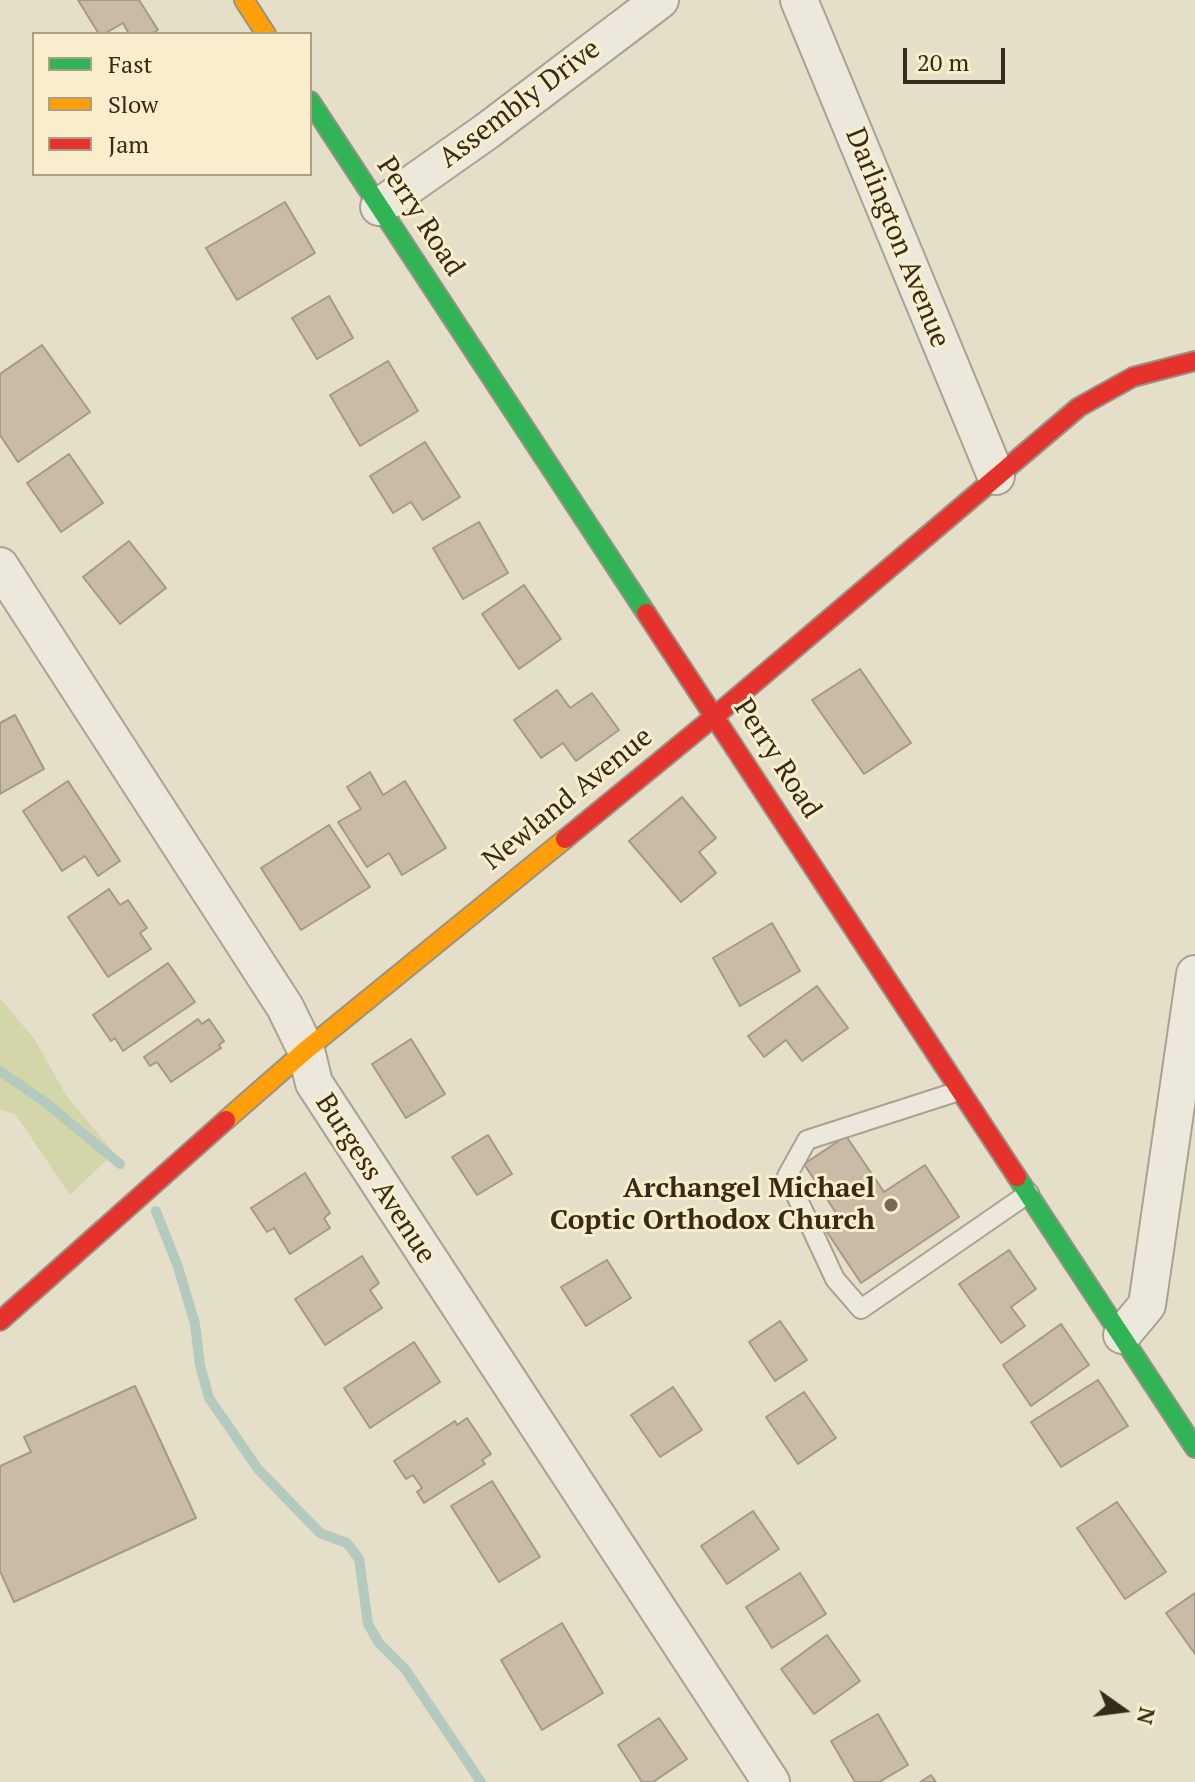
<!DOCTYPE html>
<html>
<head>
<meta charset="utf-8">
<style>
  body { margin:0 }
  #map { position:relative; width:1195px; height:1782px; overflow:hidden; background:#e5dec8; font-family:"PT Serif",serif }
  canvas { display:block }
  .legend { position:absolute; left:32px; top:32px; width:280px; height:144px; box-sizing:border-box; background:#f8eecb; border:2px solid #aba084; margin:0; padding:10px 14px; list-style:none; font-size:24px; color:#382a1a }
  .legend li { display:flex; align-items:center; gap:16px; height:40px }
  .legend b { width:40px; border:2px solid #aba084 }
  .north { position:absolute; left:1083px; top:1670px; width:80px; height:80px; -webkit-text-stroke:6px #f8eecb; paint-order:stroke; rotate:104deg; font-size:22px; font-weight:700; line-height:32px; text-align:center; color:#382a1a }
  .north::after { content:''; display:block; margin:auto; width:28px; height:36px; background:#382a1a; clip-path:polygon(50% 0,100% 100%,50% 72%,0 100%) }
  .scale { position:absolute; left:903px; top:48px; width:102px; height:36px; box-sizing:border-box; border:4px solid #382a1a; border-top:0; padding-left:10px; font-size:24px; line-height:28px; white-space:nowrap; color:#382a1a; -webkit-text-stroke:6px #f8eecb; paint-order:stroke }
</style>
</head>
<body>
<div id="map">
<canvas width="1195" height="1782"></canvas>
<ul class="legend">
<li><b style="height:10px;background:#30b455"></b>Fast</li>
<li><b style="height:10px;background:#ff9f0a"></b>Slow</li>
<li><b style="height:10px;background:#e5322d"></b>Jam</li>
</ul>
<div class="north">N</div>
<div class="scale">20 m</div>
</div>
<script>
const g = document.querySelector('canvas').getContext('2d');
g.lineJoin = 'round';
function fillPath(path, color) { g.fillStyle = color; g.fill(path, 'evenodd'); }
const shape = rows => new Path2D(rows.map(r => 'M' + r).join(''));
function stroke(path, color, width, dash) { g.strokeStyle = color; g.lineWidth = width; g.lineCap = dash ? 'butt' : 'round'; g.setLineDash(dash || []); g.stroke(path); }
function write(font, color, halo, rows, align = 'center') {
  g.font = font + ' "PT Serif",serif'; g.lineWidth = 6; g.setLineDash([]); g.textBaseline = 'middle'; g.strokeStyle = halo; g.fillStyle = color; for (const [text, x, y, turn = 0] of rows) {
    g.save(); g.translate(x, y); g.rotate((+turn || 0) * Math.PI / 180); g.textAlign = isNaN(turn) ? turn : align; if (halo) g.strokeText(text, 0, 0); g.fillText(text, 0, 0); g.restore();
  }
}
fillPath(shape([
  [0,998,35,1040,66,1095,114,1153,70,1195,16,1115,0,1109]
]), '#d3d6a9');
stroke(shape([
  [0,1071,45,1102,120,1164],
  [156,1211,178,1267,195,1324,200,1365,209,1398,258,1469,320,1533,347,1543,359,1559,368,1624,379,1643,405,1669,481,1782]
]), '#b5cabe', 10);
const building = shape([
  [78,0,139,0,158,30,151,34,129,34,123,23,104,34,99,34,78,0],
  [285,202,315,253,237,300,206,248,285,202],
  [329,296,353,338,317,359,292,318,329,296],
  [42,345,90,412,18,462,0,435,0,374,42,345],
  [388,361,418,411,360,446,330,395,388,361],
  [425,442,460,497,423,520,411,502,393,513,370,476,425,442],
  [69,454,103,503,61,532,27,483,69,454],
  [479,522,508,573,463,599,433,548,479,522],
  [129,541,166,588,120,624,83,577,129,541],
  [524,585,561,639,519,669,482,614,524,585],
  [860,669,911,743,864,774,812,700,860,669],
  [557,690,570,708,592,693,619,730,576,761,563,743,541,758,514,720,557,690],
  [15,715,44,769,0,794,0,723,15,715],
  [370,772,383,795,405,781,446,848,402,875,389,853,367,867,338,822,361,809,347,787,370,772],
  [68,781,120,861,98,876,85,856,62,871,23,811,68,781],
  [682,797,716,838,699,852,716,873,681,902,629,841,682,797],
  [329,825,370,887,301,930,261,868,329,825],
  [109,889,120,905,128,900,147,928,140,933,151,949,108,977,68,917,109,889],
  [772,923,800,971,740,1006,713,958,772,923],
  [168,963,195,1002,123,1051,115,1038,111,1041,93,1015,168,963],
  [817,986,848,1028,802,1061,786,1040,764,1057,748,1036,817,986],
  [198,1019,202,1024,209,1019,224,1041,219,1045,221,1048,171,1082,157,1062,150,1066,144,1057,198,1019],
  [411,1039,445,1094,406,1118,372,1064,411,1039],
  [488,1135,512,1174,477,1195,452,1157,488,1135],
  [846,1136,884,1192,925,1165,959,1217,861,1283,825,1229,840,1219,804,1164,846,1136],
  [305,1173,330,1213,324,1218,330,1228,290,1254,274,1228,267,1232,251,1208,305,1173],
  [1009,1250,1036,1289,1011,1307,1025,1326,1001,1343,959,1284,1009,1250],
  [362,1256,379,1283,370,1290,382,1308,325,1345,295,1299,362,1256],
  [607,1260,631,1298,586,1326,561,1287,607,1260],
  [780,1321,807,1360,775,1381,749,1342,780,1321],
  [1061,1324,1089,1365,1031,1406,1003,1365,1061,1324],
  [414,1342,440,1382,370,1428,344,1388,414,1342],
  [1098,1380,1128,1426,1061,1467,1031,1422,1098,1380],
  [135,1386,196,1518,14,1602,0,1571,0,1466,31,1452,24,1437,135,1386],
  [673,1387,702,1430,660,1457,631,1415,673,1387],
  [804,1392,836,1438,798,1464,766,1417,804,1392],
  [467,1418,491,1454,482,1460,485,1464,424,1503,417,1492,422,1488,413,1475,406,1479,394,1461,455,1421,457,1425,467,1418],
  [492,1481,540,1557,499,1582,451,1506,492,1481],
  [1117,1502,1166,1572,1125,1599,1077,1528,1117,1502],
  [753,1511,779,1549,727,1584,701,1546,753,1511],
  [800,1573,826,1614,772,1648,746,1607,800,1573],
  [1195,1593,1195,1654,1166,1613,1195,1593],
  [562,1623,603,1693,542,1730,501,1660,562,1623],
  [827,1635,860,1681,814,1714,781,1669,827,1635],
  [878,1714,908,1765,879,1782,855,1782,831,1741,878,1714],
  [659,1718,687,1759,653,1782,642,1782,618,1745,659,1718],
  [931,1775,936,1782,920,1782,931,1775]
]);
fillPath(building, '#c9bba8');
stroke(building, '#a59987', 2);
const lane = shape([
  [959,1091,807,1140,787,1176,835,1279,861,1309,1029,1193]
]);
const street = shape([
  [799,0,996,476],
  [379,207,487,131,660,0],
  [0,566,285,1007,306,1050,314,1083,771,1782],
  [1122,1335,1147,1305,1195,974]
]);
const fast = shape([
  [310,101,646,613],
  [1017,1177,1195,1448]
]);
const slow = shape([
  [244,0,266,34],
  [226,1120,306,1050,565,839]
]);
const jam = shape([
  [646,613,1017,1177],
  [565,839,715,716,1079,407,1133,377,1195,361],
  [0,1321,226,1120]
]);
stroke(lane, '#a9a292', 22);
stroke(street, '#a9a292', 40);
stroke(fast, '#999182', 22);
stroke(slow, '#999182', 22);
stroke(jam, '#999182', 22);
stroke(lane, '#ece8db', 18);
stroke(street, '#ece8db', 36);
stroke(fast, '#30b455', 18);
stroke(slow, '#ff9f0a', 18);
stroke(jam, '#e5322d', 18);
for (const [x, y, r, color] of [
  [891,1205,8,"#756957"]
]) { const dot = new Path2D(); dot.arc(x, y, r, 0, 2 * Math.PI); g.fillStyle = color; g.fill(dot); stroke(dot, '#f8eecb', 3); }
write('28px', '#382a1a', '#f8eecb', [
  ["Assembly Drive",520,104,-37],
  ["Perry Road",420,217,57],
  ["Darlington Avenue",897,238,68],
  ["Perry Road",777,759,57],
  ["Newland Avenue",568,799,-39],
  ["Burgess Avenue",375,1179,57]
]);
write('bold 28px', '#382a1a', '#f8eecb', [
  ["Archangel Michael",875,1189],
  ["Coptic Orthodox Church",875,1221]
], 'right');
</script>
</body>
</html>
